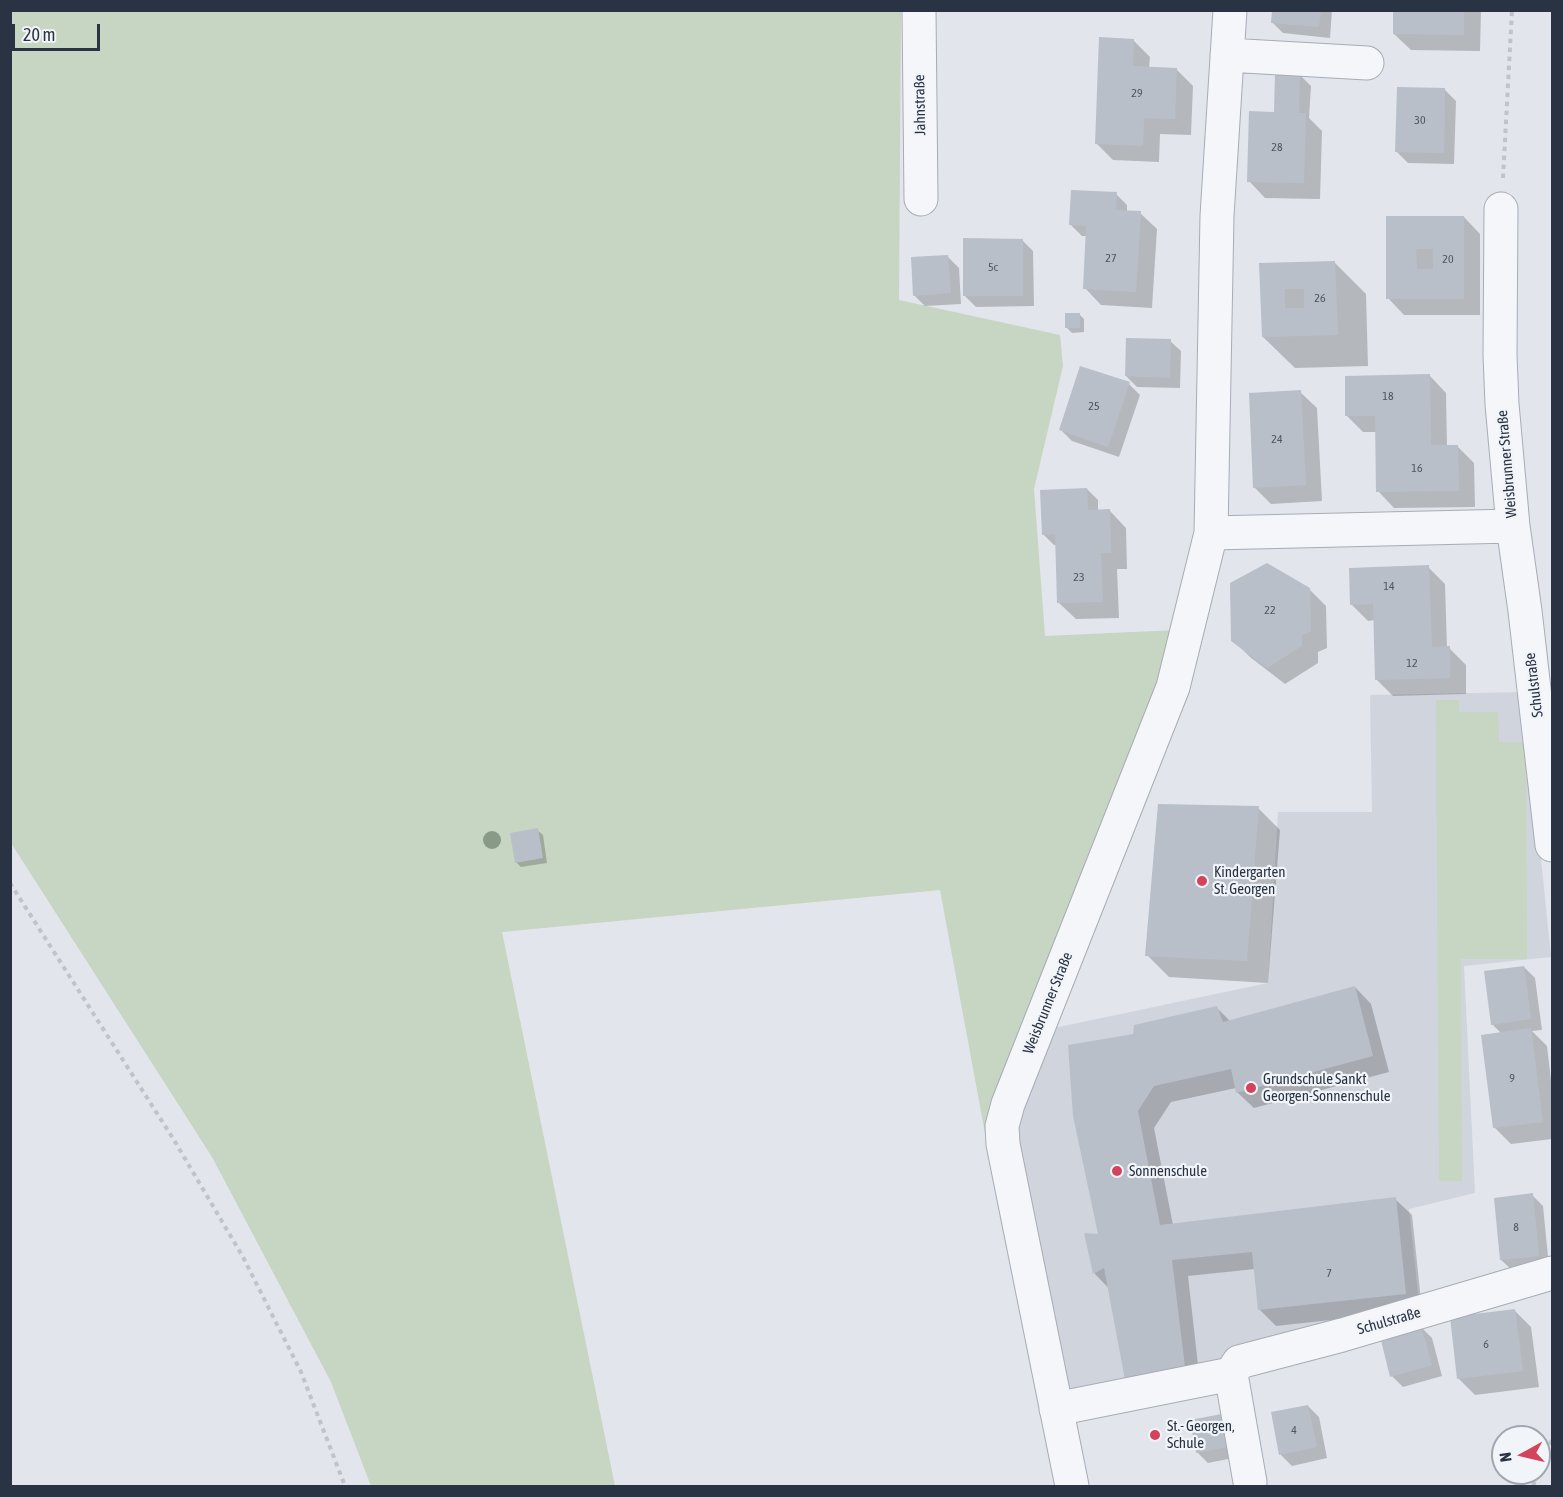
<!DOCTYPE html>
<html>
<head>
<meta charset="utf-8">
<style>
  body { margin:0 }
  #map { position:relative; width:1563px; height:1497px; overflow:hidden; background:#e2e5eb; font-family:"Asap Condensed",sans-serif }
  canvas { display:block }
  .frame { position:absolute; inset:0; border:12px solid #293343; pointer-events:none }
  .north { position:absolute; left:1491px; top:1425px; width:60px; height:60px; box-sizing:border-box; background:#f1f4f8; border:2px solid #a1a7b0; border-radius:50%; rotate:262deg; font-size:16px; font-weight:700; line-height:24px; text-align:center; color:#293343 }
  .north::after { content:''; display:block; margin:auto; width:21px; height:27px; background:#d2445c; clip-path:polygon(50% 0,100% 100%,50% 72%,0 100%) }
  .scale { position:absolute; left:12px; top:24px; width:88px; height:27px; box-sizing:border-box; border:3px solid #293343; border-top:0; padding-left:8px; font-size:18px; line-height:21px; white-space:nowrap; color:#293343; -webkit-text-stroke:4px #f1f4f8; paint-order:stroke }
</style>
</head>
<body>
<div id="map">
<canvas width="1563" height="1497"></canvas>
<div class="frame"></div>
<div class="north">N</div>
<div class="scale">20 m</div>
</div>
<script>
const g = document.querySelector('canvas').getContext('2d');
g.lineJoin = 'round';
function fillPath(path, color) { g.fillStyle = color; g.fill(path, 'evenodd'); }
const shape = rows => new Path2D(rows.map(r => 'M' + r).join(''));
function stroke(path, color, width, dash) { g.strokeStyle = color; g.lineWidth = width; g.lineCap = dash ? 'butt' : 'round'; g.setLineDash(dash || []); g.stroke(path); }
function write(font, color, halo, rows, align = 'center') {
  g.font = font + ' "Asap Condensed",sans-serif'; g.lineWidth = 4.5; g.setLineDash([]); g.textBaseline = 'middle'; g.strokeStyle = halo; g.fillStyle = color; for (const [text, x, y, turn = 0] of rows) {
    g.save(); g.translate(x, y); g.rotate((+turn || 0) * Math.PI / 180); g.textAlign = isNaN(turn) ? turn : align; if (halo) g.strokeText(text, 0, 0); g.fillText(text, 0, 0); g.restore();
  }
}
fillPath(shape([
  [1524,692,1551,957,1464,966,1475,1193,1409,1209,1419,1302,1066,1415,1010,1147,1054,1028,1268,983,1278,812,1372,812,1370,695]
]), '#d0d4dd');
fillPath(shape([
  [10,11,901,11,899,300,1060,335,1063,366,1034,489,1045,636,1177,630,987,1144,940,890,502,932,615,1486,371,1486,331,1382,212,1157,11,843],
  [1436,700,1459,700,1459,712,1498,712,1499,742,1526,742,1527,959,1461,959,1462,1181,1439,1181]
]), '#c7d5c3');
fillPath(shape([
  [1274,10,1332,10,1330,38,1283,33,1272,22],
  [1394,10,1481,10,1480,51,1411,50,1394,34],
  [1133,40,1150,57,1149,68,1176,69,1193,86,1191,135,1160,134,1159,162,1113,160,1097,144],
  [1300,75,1311,86,1309,118,1322,131,1320,199,1265,198,1249,181,1277,114],
  [1445,90,1456,101,1454,164,1408,163,1397,152],
  [1116,194,1127,205,1127,212,1140,213,1157,229,1152,308,1101,305,1085,288,1087,236,1082,236,1071,225],
  [1387,217,1464,217,1480,234,1480,315,1404,315,1388,298],
  [1022,240,1033,251,1034,306,976,307,965,296],
  [948,257,959,268,961,304,925,306,914,295],
  [1334,262,1366,294,1368,366,1295,368,1263,337,1261,265],
  [1079,314,1084,319,1084,332,1072,333,1067,328],
  [1170,341,1181,351,1180,388,1137,387,1126,376],
  [1430,376,1446,393,1447,447,1458,447,1474,463,1475,507,1394,508,1378,491,1377,432,1363,432,1347,416],
  [1129,384,1140,395,1119,457,1072,441,1061,430],
  [1300,392,1317,408,1322,501,1271,504,1254,487],
  [1087,489,1098,500,1098,511,1110,511,1126,528,1127,569,1117,569,1119,618,1076,619,1059,603,1057,545,1054,545,1043,534],
  [1428,567,1445,584,1447,648,1449,648,1466,665,1466,694,1393,696,1377,680,1375,620,1368,621,1351,604],
  [1309,589,1326,606,1327,648,1318,652,1318,663,1285,684,1250,657,1233,640],
  [1258,808,1280,830,1268,983,1169,977,1147,955],
  [537,830,543,835,547,863,521,867,516,862],
  [1524,967,1535,978,1542,1030,1532,1031,1547,1046,1552,1089,1552,1139,1511,1144,1495,1128,1502,1034,1492,1024],
  [1355,987,1371,1004,1389,1072,1254,1108,1237,1092,1236,1088,1171,1102,1154,1128,1173,1225,1395,1199,1412,1215,1422,1310,1276,1326,1259,1309,1255,1269,1188,1276,1200,1383,1095,1274,1086,1234,1100,1236,1135,1035,1217,1008,1231,1022],
  [1532,1195,1543,1206,1549,1267,1512,1270,1501,1260],
  [1515,1311,1531,1327,1539,1387,1475,1395,1458,1378],
  [1421,1327,1432,1338,1442,1376,1403,1387,1392,1376],
  [1308,1406,1319,1417,1327,1458,1292,1466,1281,1455,1273,1413],
  [1236,1412,1253,1454,1208,1463,1197,1452]
]), '#0003');
fillPath(shape([
  [1272,10,1321,10,1319,27,1271,23],
  [1393,10,1464,10,1464,35,1393,34],
  [1099,37,1134,39,1133,66,1177,68,1175,119,1144,118,1143,146,1095,144],
  [1275,73,1300,73,1299,113,1306,113,1304,183,1247,182,1249,111,1274,112],
  [1397,87,1445,88,1444,153,1395,152],
  [1071,190,1117,192,1116,210,1141,211,1136,292,1083,289,1086,226,1069,225],
  [1386,216,1464,216,1464,299,1386,299],
  [1416,249,1433,249,1433,269,1417,269],
  [963,238,1023,239,1023,296,963,296],
  [948,255,951,293,913,296,911,257],
  [1335,261,1338,335,1262,337,1259,263],
  [1285,289,1304,289,1304,308,1285,308],
  [1065,313,1080,313,1080,328,1065,328],
  [1126,338,1171,339,1170,378,1125,376],
  [1080,366,1130,382,1108,447,1059,430],
  [1430,374,1431,445,1458,445,1459,491,1376,492,1375,416,1345,416,1345,376],
  [1301,390,1306,485,1253,488,1249,393],
  [1087,488,1088,510,1110,509,1111,553,1101,553,1103,602,1057,603,1055,534,1042,535,1040,490],
  [1267,563,1310,588,1311,631,1302,635,1302,646,1267,668,1231,641,1230,583],
  [1429,565,1432,647,1450,646,1450,678,1375,680,1373,604,1350,605,1349,568],
  [1158,804,1259,806,1247,961,1145,956],
  [538,828,543,858,515,863,510,833],
  [1524,966,1531,1019,1491,1025,1484,971],
  [1355,986,1373,1056,1236,1093,1231,1069,1154,1086,1138,1111,1160,1225,1396,1197,1406,1294,1258,1310,1252,1252,1172,1260,1185,1367,1125,1380,1104,1268,1093,1274,1084,1233,1098,1234,1073,1116,1068,1045,1133,1034,1134,1025,1217,1006,1223,1022],
  [1531,1028,1543,1122,1493,1128,1481,1035],
  [1533,1193,1539,1256,1500,1260,1494,1198],
  [1515,1309,1523,1371,1457,1379,1450,1317],
  [1421,1326,1432,1365,1390,1377,1380,1336],
  [1308,1405,1317,1447,1279,1455,1271,1412],
  [1237,1411,1243,1444,1196,1453,1190,1420]
]), '#b9bfc8');
const minor = shape([
  [919,10,921,199],
  [1227,55,1367,63],
  [1513,526,1525,611,1552,845],
  [1211,533,1513,526,1502,404,1500,355,1501,209],
  [1231,1374,1250,1482],
  [1056,1409,1231,1374,1239,1362,1342,1335,1552,1273],
  [1072,1486,1003,1144,1002,1126,1008,1104,1173,687,1211,533,1217,216,1230,10]
]);
stroke(minor, '#a7acb5', 35);
stroke(shape([
  [1503,178,1512,10],
  [10,883,174,1140,243,1257,301,1372,345,1486],
  [1533,1486,1552,1440]
]), '#c0c3ca', 4, [4.5, 4.5]);
stroke(minor, '#f5f6f9', 33);
g.fillStyle = '#889b87';
for (const [x, y] of [
  [492,840]
]) { g.beginPath(); g.arc(x, y, 9, 0, 2 * Math.PI); g.fill(); }
for (const [x, y, r, color] of [
  [1202,881,6,"#d2445c"],
  [1251,1088,6,"#d2445c"],
  [1117,1171,6,"#d2445c"],
  [1155,1435,6,"#d2445c"]
]) { const dot = new Path2D(); dot.arc(x, y, r, 0, 2 * Math.PI); g.fillStyle = color; g.fill(dot); stroke(dot, '#f1f4f8', 2); }
write('12px', '#4d5664', null, [
  ["29",1137,93],
  ["30",1420,120],
  ["28",1277,147],
  ["27",1111,258],
  ["20",1448,259],
  ["5c",993,267],
  ["26",1320,298],
  ["18",1388,396],
  ["25",1094,406],
  ["24",1277,439],
  ["16",1417,468],
  ["23",1079,577],
  ["14",1389,586],
  ["22",1270,610],
  ["12",1412,663],
  ["9",1512,1078],
  ["8",1516,1227],
  ["7",1329,1273],
  ["6",1486,1344],
  ["4",1294,1430]
]);
write('15px', '#293343', '#f1f4f8', [
  ["Jahnstraße",920,105,-91],
  ["Weisbrunner Straße",1507,464,-95],
  ["Schulstraße",1534,685,-97],
  ["Weisbrunner Straße",1048,1003,-68],
  ["Schulstraße",1389,1321,-16]
]);
write('15px', '#293343', '#f1f4f8', [
  ["Kindergarten",1214,872],
  ["St. Georgen",1214,889],
  ["Grundschule Sankt",1263,1079],
  ["Georgen-Sonnenschule",1263,1096],
  ["Sonnenschule",1129,1171],
  ["St.- Georgen,",1167,1426],
  ["Schule",1167,1443]
], 'left');
</script>
</body>
</html>
